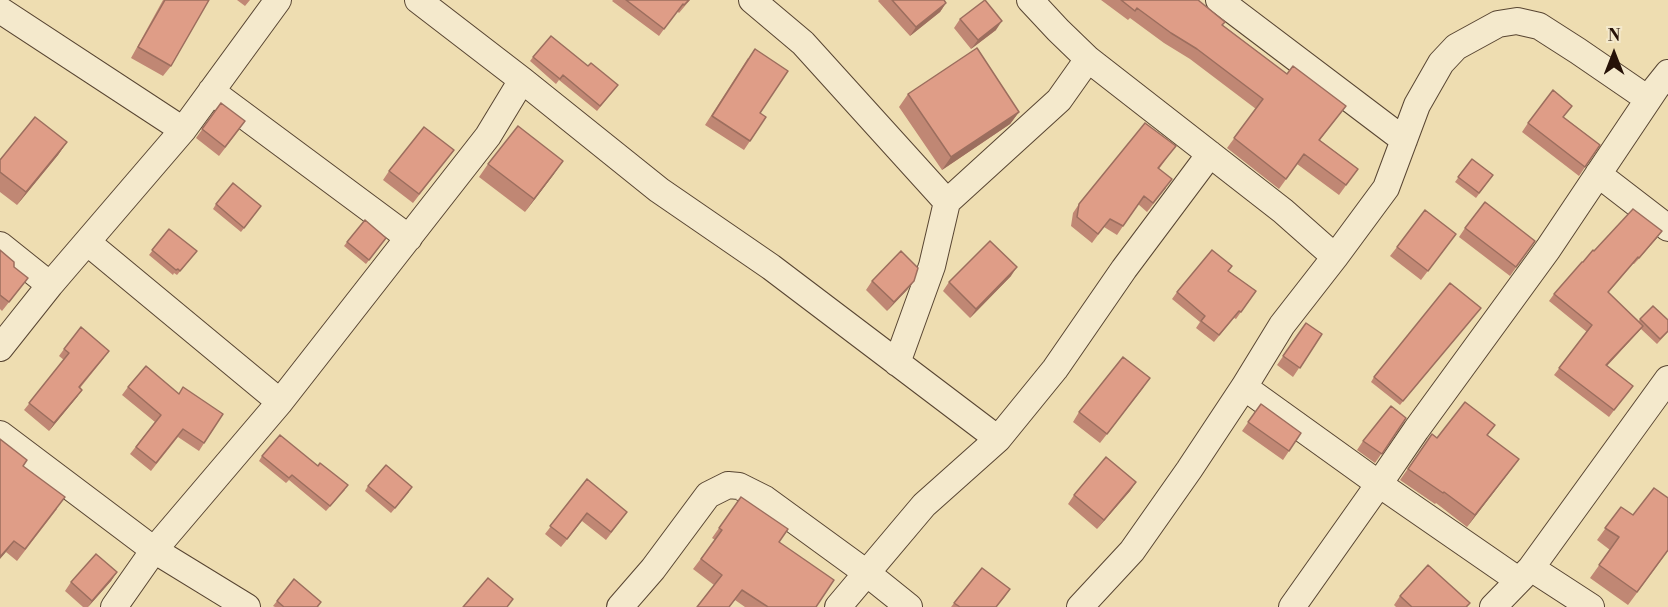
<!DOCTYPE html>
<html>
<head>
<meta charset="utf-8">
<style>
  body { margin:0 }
  #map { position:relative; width:1668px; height:607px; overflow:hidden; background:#eeddb1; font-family:"Libre Bodoni",serif }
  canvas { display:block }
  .north { position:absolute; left:1584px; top:24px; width:60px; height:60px; -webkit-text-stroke:4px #f4e9cc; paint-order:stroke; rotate:0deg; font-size:16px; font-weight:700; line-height:24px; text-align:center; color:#261208 }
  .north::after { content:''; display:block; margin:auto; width:21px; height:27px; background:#261208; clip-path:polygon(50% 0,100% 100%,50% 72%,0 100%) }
</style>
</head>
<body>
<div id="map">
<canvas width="1668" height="607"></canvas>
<div class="north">N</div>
</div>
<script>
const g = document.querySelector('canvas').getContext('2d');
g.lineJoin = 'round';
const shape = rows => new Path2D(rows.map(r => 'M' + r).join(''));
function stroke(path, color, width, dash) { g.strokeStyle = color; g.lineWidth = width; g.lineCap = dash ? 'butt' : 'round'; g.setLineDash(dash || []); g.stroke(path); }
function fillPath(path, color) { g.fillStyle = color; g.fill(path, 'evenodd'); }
const minor = shape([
  [418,0,522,80,659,190,771,267,998,439],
  [752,0,803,43,947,202],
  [1030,0,1058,30,1088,59,1283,211,1335,257],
  [1219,0,1404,140],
  [0,10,183,130],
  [211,91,409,238],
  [1598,174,1668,228],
  [87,242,280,402],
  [0,245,50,285],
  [0,348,50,285,183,130,278,0],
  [897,363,932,266,947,202,1059,100,1088,59],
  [1244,387,1379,484,1518,580],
  [0,434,154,550,247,607],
  [1531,568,1591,607],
  [114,607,154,550,280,402,488,136,522,80],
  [620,607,653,569,708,495,728,485,739,486,765,499,868,574,909,607],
  [838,607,924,505,998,439,1055,369,1124,269,1210,154],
  [1080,607,1132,551,1189,470,1244,387,1282,325,1335,257,1386,188,1417,105,1441,63,1456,47,1498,24,1517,21,1539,26,1578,51,1648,99],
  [1292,607,1379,484,1416,430,1548,249,1656,88,1668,73],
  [1493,607,1531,568,1668,379]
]);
stroke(minor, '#584532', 28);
stroke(minor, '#f4e9cc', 26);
fillPath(shape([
  [163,0,209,0,171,66,163,76,131,58],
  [237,0,250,0,245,6],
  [613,0,690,0,679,13,677,11,659,36,612,1],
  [879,0,944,0,946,3,940,12,910,36,878,1],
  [1101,0,1198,0,1223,25,1287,74,1346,106,1320,140,1358,169,1339,195,1297,164,1279,189,1227,148,1256,109,1190,59,1164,43,1130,18,1128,20],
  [960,19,996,30,971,49,954,28],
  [533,57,588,66,615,89,597,111,559,80,556,84,530,61],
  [748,58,760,113,750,141,744,150,705,125],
  [908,94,1019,112,1010,124,942,170,899,107],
  [221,103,239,130,219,156,196,138],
  [1564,117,1600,145,1579,176,1522,132,1528,123],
  [67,142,58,155,17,205,0,192,0,160],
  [454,150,413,203,383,180,389,171],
  [1169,155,1159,169,1166,188,1147,212,1138,204,1117,235,1104,227,1092,243,1071,226,1073,213,1079,204],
  [1472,159,1493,175,1476,198,1455,182],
  [488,164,554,174,525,212,479,177],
  [216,204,261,206,241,232,213,209],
  [1465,228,1535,241,1510,276,1459,237],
  [169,229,193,256,177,275,174,273,173,275,149,255],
  [1456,234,1421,280,1390,256,1397,247],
  [386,238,366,264,344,246,347,242],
  [1657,238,1634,264,1633,264,1608,293,1639,321,1640,319,1668,332,1657,344,1641,329,1607,366,1628,392,1609,417,1554,375,1587,332,1549,301,1554,294,1594,251],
  [0,250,14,267,21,287,2,311,0,309],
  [1228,271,1256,291,1236,319,1234,318,1214,342,1196,328,1200,322,1172,299,1177,292],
  [1011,276,970,318,943,291,949,282],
  [872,281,914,281,907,290,887,311,866,290],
  [1481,308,1400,405,1371,382,1374,377],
  [1306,323,1322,334,1293,377,1277,365],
  [64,349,104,358,80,388,82,390,77,397,49,431,24,410,64,360,59,356],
  [128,387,179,394,223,414,199,451,178,437,151,471,130,454,155,422,122,395],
  [1144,387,1100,443,1073,422,1079,412],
  [1261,404,1301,433,1283,460,1242,431],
  [1406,418,1375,463,1357,450,1363,441],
  [1432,434,1437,438,1488,436,1519,459,1467,527,1436,503,1435,504,1400,480],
  [262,456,318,466,345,490,326,511,289,480,286,483,259,461],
  [23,466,57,509,17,561,6,552],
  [587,479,622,519,606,540,582,521,561,547,545,534],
  [1136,482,1130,491,1097,529,1068,504,1074,495],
  [368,486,409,492,391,513,365,491],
  [741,497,779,542,816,607,745,607,735,600,729,607,697,607,714,585,693,569,715,540,712,538],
  [1621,507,1633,515,1668,551,1628,605,1590,578,1610,550,1597,540],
  [982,568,1010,589,1004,598,996,607,951,607],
  [117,572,111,581,88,607,83,607,65,591,71,582],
  [1400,596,1470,603,1467,607,1396,607,1394,605],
  [277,601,321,602,318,607,275,607,273,606]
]), '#c08774');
fillPath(shape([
  [946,3,940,12,910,36,916,27],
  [1002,21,996,30,971,49,978,40],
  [1019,112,1010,124,942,170,951,157],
  [67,142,58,155,17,205,26,192],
  [563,161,554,174,525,212,534,199],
  [1662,231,1657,238,1634,264,1639,258],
  [1017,267,1011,276,970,318,976,309],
  [914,281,907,290,887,311,894,302],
  [1643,326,1638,332,1601,372,1606,365],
  [82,390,77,397,49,431,54,423],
  [1519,459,1511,470,1467,527,1475,515],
  [1136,482,1130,491,1097,529,1104,520],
  [14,541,6,552,0,559,0,557],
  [117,572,111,581,88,607,92,601]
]), '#9c6e5e');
const building = shape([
  [165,0,209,0,171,66,138,47,165,0],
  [626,0,689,0,684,5,683,4,664,29,626,0],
  [892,0,944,0,946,3,916,27,892,0],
  [985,0,1002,21,978,40,960,19,985,0],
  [1121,0,1198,0,1225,22,1222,25,1287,74,1293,66,1346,106,1319,140,1358,169,1346,185,1304,154,1286,179,1234,138,1263,99,1197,49,1171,33,1137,8,1135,11,1121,0],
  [551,36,588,66,591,63,618,85,600,106,563,75,560,79,533,57,551,36],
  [977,48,1019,112,951,157,908,94,977,48],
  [755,49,788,71,760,113,766,117,750,141,712,116,755,49],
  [1553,90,1572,106,1563,117,1600,145,1585,167,1528,123,1553,90],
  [221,103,245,121,225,147,202,129,221,103],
  [35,117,67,142,26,192,0,172,0,160,35,117],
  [1145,123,1176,146,1158,168,1172,179,1153,203,1144,196,1123,226,1110,219,1098,234,1077,217,1079,204,1145,123],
  [518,126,563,161,534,199,488,164,518,126],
  [424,127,454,150,419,194,389,171,424,127],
  [1472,159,1493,175,1479,193,1458,177,1472,159],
  [233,183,261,206,244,228,216,204,233,183],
  [1485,202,1535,241,1516,267,1465,228,1485,202],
  [1633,209,1662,231,1639,258,1638,257,1608,292,1643,326,1606,365,1633,386,1614,410,1559,368,1592,325,1554,294,1582,262,1583,262,1593,250,1594,251,1633,209],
  [1425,210,1456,234,1428,271,1397,247,1425,210],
  [365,220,386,238,369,260,347,242,365,220],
  [169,229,197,251,180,271,178,269,176,270,152,250,169,229],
  [990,241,1017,267,976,309,949,282,990,241],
  [0,250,14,262,14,267,28,278,9,302,0,295,0,250],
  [1212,250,1232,266,1228,271,1256,291,1241,312,1239,311,1219,335,1201,321,1205,316,1177,292,1212,250],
  [901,251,918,268,914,281,894,302,872,281,901,251],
  [1450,283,1481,308,1403,401,1374,377,1450,283],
  [1653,306,1668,320,1668,331,1660,339,1640,319,1653,306],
  [1306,323,1322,334,1300,368,1283,356,1306,323],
  [81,327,109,351,79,387,82,390,54,423,29,403,69,353,64,349,81,327],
  [1123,357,1150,378,1107,434,1079,412,1123,357],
  [146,366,179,394,183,387,223,414,204,443,183,429,156,463,136,447,161,415,128,387,146,366],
  [1465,402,1495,425,1487,435,1519,459,1475,515,1444,492,1443,493,1408,469,1432,434,1437,438,1465,402],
  [1261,404,1301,433,1289,451,1248,422,1261,404],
  [1391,406,1406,418,1382,454,1363,441,1391,406],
  [280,435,318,466,320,463,348,485,330,506,292,475,289,478,262,456,280,435],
  [0,439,27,460,23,466,65,497,25,549,14,541,0,557,0,439],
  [1106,457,1136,482,1104,520,1074,495,1106,457],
  [386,465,412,487,395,508,368,486,386,465],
  [587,479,627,512,611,532,587,513,567,539,550,526,587,479],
  [1654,488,1668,498,1668,550,1637,592,1599,565,1619,537,1605,528,1621,507,1633,515,1654,488],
  [741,497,788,529,779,542,834,580,816,607,768,607,742,590,729,607,697,607,722,575,701,559,722,530,719,528,741,497],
  [96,554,117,572,92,601,71,582,96,554],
  [1428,565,1470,603,1466,607,1412,607,1400,596,1428,565],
  [982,568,1010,589,996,607,960,607,954,603,982,568],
  [488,578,513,599,507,607,463,607,488,578],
  [294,579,321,602,317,607,284,607,277,601,294,579]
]);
fillPath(building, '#df9d87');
stroke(building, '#9c6e5e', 1.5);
</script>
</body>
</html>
